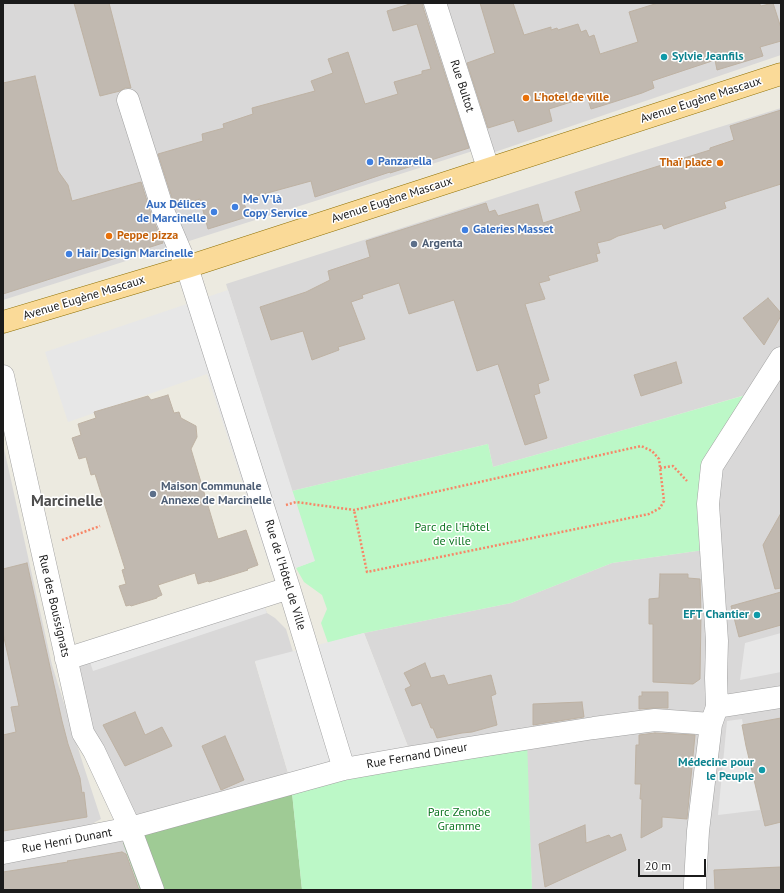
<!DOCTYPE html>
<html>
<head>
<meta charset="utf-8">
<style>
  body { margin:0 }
  #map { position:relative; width:784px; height:893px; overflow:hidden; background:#eceae0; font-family:"PT Sans",sans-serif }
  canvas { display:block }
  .frame { position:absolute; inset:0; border:4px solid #1b1b1b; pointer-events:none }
  .scale { position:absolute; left:638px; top:859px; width:68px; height:18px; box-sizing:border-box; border:2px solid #1b1b1b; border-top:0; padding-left:5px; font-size:12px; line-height:14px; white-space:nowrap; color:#1b1b1b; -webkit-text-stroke:3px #fff; paint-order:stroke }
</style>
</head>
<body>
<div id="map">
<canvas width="784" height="893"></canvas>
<div class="frame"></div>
<div class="scale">20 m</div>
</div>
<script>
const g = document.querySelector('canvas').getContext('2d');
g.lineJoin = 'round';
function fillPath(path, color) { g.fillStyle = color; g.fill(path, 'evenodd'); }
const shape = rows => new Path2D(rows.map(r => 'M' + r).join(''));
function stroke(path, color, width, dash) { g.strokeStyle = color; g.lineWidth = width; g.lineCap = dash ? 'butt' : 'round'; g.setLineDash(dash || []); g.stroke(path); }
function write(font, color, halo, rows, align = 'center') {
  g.font = font + ' "PT Sans",sans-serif'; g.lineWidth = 3; g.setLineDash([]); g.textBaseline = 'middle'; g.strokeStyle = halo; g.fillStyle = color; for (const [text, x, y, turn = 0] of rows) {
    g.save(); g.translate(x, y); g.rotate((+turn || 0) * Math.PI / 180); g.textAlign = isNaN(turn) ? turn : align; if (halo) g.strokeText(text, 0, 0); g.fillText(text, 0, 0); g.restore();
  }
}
fillPath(shape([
  [3,3,430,3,476,150,3,300],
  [442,3,781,3,781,55,489,154],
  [781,108,781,890,532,890,526,739,412,757,364,633,511,603,612,563,711,549,712,466,759,391,652,422,493,467,488,444,292,491,226,284,633,154],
  [3,444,52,665,83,764,101,819,88,826,3,842],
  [261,598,267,613,275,618,286,629,293,652,255,662,291,783,302,890,3,890,3,853,130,828,66,659]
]), '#d9d8d8');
fillPath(shape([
  [291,783,302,890,140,890,123,843,131,828]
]), '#9fcb95');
fillPath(shape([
  [760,391,712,466,711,549,612,563,511,603,364,633,328,643,321,623,327,609,322,595,304,582,296,568,314,561,292,491,488,444,493,467,652,422],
  [527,739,532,890,302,890,291,783]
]), '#bcf8c7');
fillPath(shape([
  [228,290,315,561,273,576,207,374,68,422,45,352],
  [261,598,267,613,93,671,87,653],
  [364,633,412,757,291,783,255,661],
  [781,633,781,672,740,680,745,643],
  [742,719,760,810,718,815,727,721]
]), '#e7e7e7');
const building = shape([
  [74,3,109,3,131,88,125,88,120,91,100,96,74,3],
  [413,3,423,3,423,7,469,148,390,173,390,172,315,197,311,181,242,200,250,216,208,229,200,199,175,207,158,154,203,141,202,134,224,128,223,124,253,114,252,108,315,91,311,81,333,73,328,59,348,52,365,104,398,94,394,82,422,74,422,71,431,69,417,24,393,31,387,11,413,3],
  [480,3,513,3,524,35,551,27,551,30,557,28,558,30,578,24,581,32,586,30,589,37,594,35,600,54,638,42,629,12,658,3,759,3,761,6,773,3,781,28,781,41,760,47,763,56,717,70,715,60,652,81,654,88,642,93,601,106,591,109,587,97,549,109,552,121,518,132,514,120,488,128,467,63,495,53,480,3],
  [35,76,58,171,68,185,72,201,141,182,152,217,163,243,3,294,3,83,35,76],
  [781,110,781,184,724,202,726,208,674,225,664,229,662,224,618,236,610,240,597,243,600,253,596,254,598,261,548,276,550,280,539,283,545,299,525,304,549,380,538,384,540,393,534,395,547,438,525,445,498,364,477,371,454,300,409,314,399,283,362,295,363,298,351,302,365,339,338,347,339,350,312,360,303,331,271,340,260,307,306,292,330,280,328,271,370,257,366,241,486,203,489,212,495,210,498,216,538,204,543,223,581,211,575,192,710,150,710,148,734,140,730,126,781,110],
  [768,298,781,313,781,316,764,345,743,318,768,298],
  [676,362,682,383,641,396,634,375,676,362],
  [168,395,174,413,179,412,181,418,196,426,197,437,191,449,218,539,246,530,258,565,247,569,248,570,209,582,208,581,198,584,195,573,158,585,162,595,157,597,157,598,131,606,130,605,126,606,119,586,126,584,122,570,125,569,95,474,91,475,86,457,79,459,72,438,81,435,78,424,96,418,94,412,148,396,151,400,168,395],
  [781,513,781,588,775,589,763,545,781,513],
  [27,563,62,721,68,744,80,778,82,793,84,792,87,817,3,831,3,735,16,732,11,707,19,706,3,633,3,569,27,563],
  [660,574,688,574,688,578,700,579,701,614,700,679,693,684,653,682,653,624,649,624,649,599,659,598,660,574],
  [781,592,781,625,739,637,731,606,781,592],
  [425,663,431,678,444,675,448,685,491,675,496,694,491,696,497,725,472,732,462,733,437,738,433,728,431,728,421,703,412,706,405,689,411,686,404,673,425,663],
  [642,692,668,692,668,708,654,708,639,709,639,696,642,696,642,692],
  [582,702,584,717,533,725,533,704,582,702],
  [135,712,145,735,162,727,172,746,125,766,103,725,135,712],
  [781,718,781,822,765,826,746,746,742,725,781,718],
  [655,733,695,735,687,819,662,817,662,827,641,838,642,799,640,799,641,784,635,784,636,745,639,745,639,735,655,733],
  [225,736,244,780,221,790,202,746,225,736],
  [585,825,586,843,609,835,611,838,621,834,626,850,545,887,539,844,585,825],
  [122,852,126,854,139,890,3,890,3,872,68,862,67,861,122,852],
  [781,867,781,890,715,890,714,870,781,867]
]);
fillPath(building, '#c1b9b0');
stroke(building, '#beb2a3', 1);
const minor = shape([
  [435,3,488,168],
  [128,100,164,213,187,267,289,588,344,769],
  [3,376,83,733,94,751,130,828,153,890],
  [66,659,289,588],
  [717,707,781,697],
  [3,853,130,828,344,769,412,757,594,728,655,720,711,724],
  [695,890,695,883,698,831,711,724,717,707,716,678,717,641,708,504,712,466,781,358]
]);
const major = shape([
  [3,322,187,267,781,74]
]);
stroke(minor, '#a2a2a2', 23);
stroke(major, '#8f7003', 23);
stroke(shape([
  [660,468,673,466,687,481],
  [286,505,296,502,354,510,641,446,652,451,659,459,664,501,660,508,649,514,367,572,354,510],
  [62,540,100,526]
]), '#f78667', 2.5, [2, 2]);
stroke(minor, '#fff', 22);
stroke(major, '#fada98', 22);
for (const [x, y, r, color] of [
  [664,57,4,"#0f9aa8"],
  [526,98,4,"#e8710a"],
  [370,162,4,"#3f7fe0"],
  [720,163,4,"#e8710a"],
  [235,207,4,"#3f7fe0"],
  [214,212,4,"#3f7fe0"],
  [465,230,4,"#3f7fe0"],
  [109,236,4,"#e8710a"],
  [414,244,4,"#5c6f8a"],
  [69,254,4,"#3f7fe0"],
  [153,494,4,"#5c6f8a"],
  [757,615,4,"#0f9aa8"],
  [762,770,4,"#0f9aa8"]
]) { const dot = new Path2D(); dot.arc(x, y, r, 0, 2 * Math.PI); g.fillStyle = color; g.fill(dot); stroke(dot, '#fff', 1.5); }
write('bold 12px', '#0d838f', '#fff', [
  ["Sylvie Jeanfils",672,57,"left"],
  ["EFT Chantier",749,615],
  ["Médecine pour",754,763],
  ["le Peuple",754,777]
], 'right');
write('12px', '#1b1b1b', '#fff', [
  ["Rue Bultot",462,86,72],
  ["Avenue Eugène Mascaux",701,100,-18],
  ["Avenue Eugène Mascaux",392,200,-18],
  ["Avenue Eugène Mascaux",84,298,-17],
  ["Rue de l'Hôtel de Ville",285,575,73],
  ["Rue des Boussignats",54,606,77],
  ["Rue Fernand Dineur",417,756,-10],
  ["Rue Henri Dunant",67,841,-11]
]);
write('bold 12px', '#c56008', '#fff', [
  ["L'hotel de ville",534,98],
  ["Thaï place",712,163,"right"],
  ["Peppe pizza",117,236]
], 'left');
write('bold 12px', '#366cbe', '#fff', [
  ["Panzarella",378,162],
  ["Me V'là",243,200],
  ["Copy Service",243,214],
  ["Aux Délices",206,205,"right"],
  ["de Marcinelle",206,219,"right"],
  ["Galeries Masset",473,230],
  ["Hair Design Marcinelle",77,254]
], 'left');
write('bold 12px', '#4e5e75', '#fff', [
  ["Argenta",422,244],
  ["Maison Communale",161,487],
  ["Annexe de Marcinelle",161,501]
], 'left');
write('12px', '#0d7521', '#fff', [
  ["Parc de l'Hôtel",452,528],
  ["de ville",452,542],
  ["Parc Zenobe",459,813],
  ["Gramme",459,827]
]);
write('bold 16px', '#4e4e4e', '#fff', [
  ["Marcinelle",67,501]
]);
</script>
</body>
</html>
